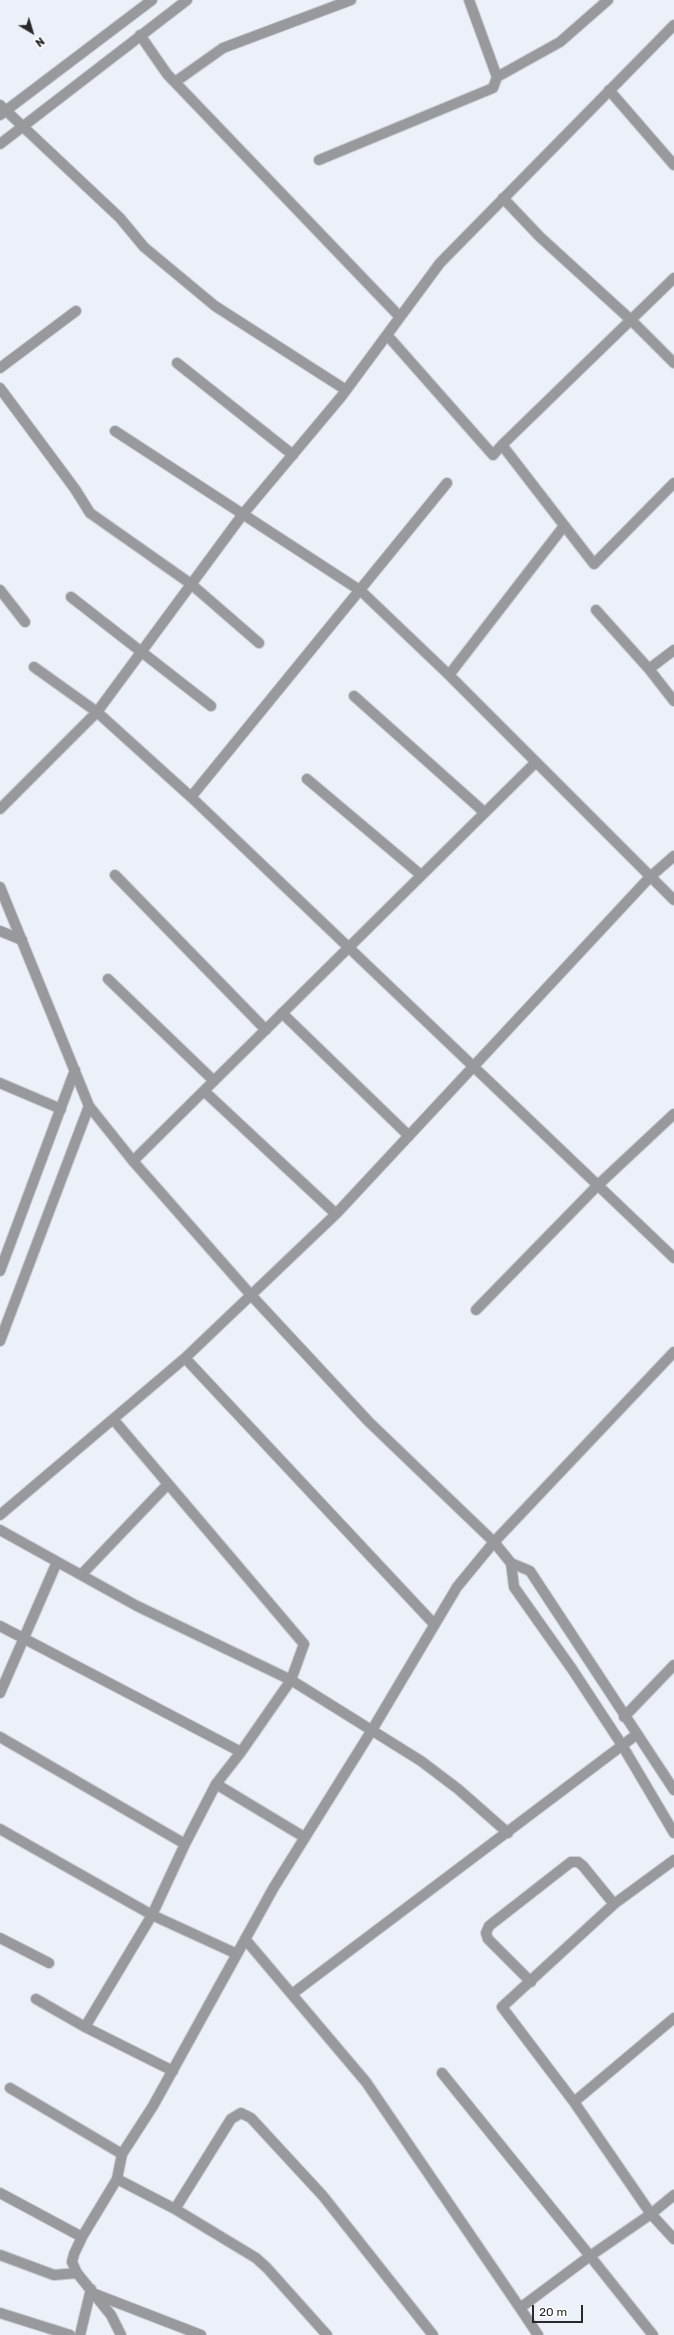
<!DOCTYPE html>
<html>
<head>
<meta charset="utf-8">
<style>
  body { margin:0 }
  #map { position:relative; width:674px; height:2335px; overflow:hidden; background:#ecf0f9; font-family:Rubik,sans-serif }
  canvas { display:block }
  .north { position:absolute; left:12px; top:12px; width:40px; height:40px; -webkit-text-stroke:3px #fff; paint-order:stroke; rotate:142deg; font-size:11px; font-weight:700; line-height:16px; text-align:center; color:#27292c }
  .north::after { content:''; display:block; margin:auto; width:14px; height:18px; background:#27292c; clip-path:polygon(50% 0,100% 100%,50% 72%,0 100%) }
  .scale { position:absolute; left:532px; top:2305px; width:51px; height:18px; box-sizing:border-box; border:2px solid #27292c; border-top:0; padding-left:5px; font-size:12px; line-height:14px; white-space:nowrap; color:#27292c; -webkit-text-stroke:3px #fff; paint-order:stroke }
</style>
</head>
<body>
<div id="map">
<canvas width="674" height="2335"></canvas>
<div class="north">N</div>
<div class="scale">20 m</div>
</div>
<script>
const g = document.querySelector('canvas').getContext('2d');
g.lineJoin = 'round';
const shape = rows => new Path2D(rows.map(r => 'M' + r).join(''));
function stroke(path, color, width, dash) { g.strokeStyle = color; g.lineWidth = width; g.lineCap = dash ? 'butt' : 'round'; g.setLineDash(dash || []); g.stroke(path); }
const minor = shape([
  [140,35,167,74,400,317],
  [497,77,560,42,608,0],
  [175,82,223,48,351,0],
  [609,90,674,165],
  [0,105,120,218,144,247,215,306,346,390],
  [319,160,493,88,497,77,469,0],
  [503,198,540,237,631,320,674,363],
  [387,335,493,455,502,445,594,564,674,483],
  [177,363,293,455],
  [0,368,76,311],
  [0,388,75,489,90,513,191,584,259,643],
  [115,431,361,591,449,675,674,900],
  [502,445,674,278],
  [0,590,25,622],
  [71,597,211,706],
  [596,610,649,669],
  [674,650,649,669,674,701],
  [34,667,97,712,243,514,341,397,440,263,674,25],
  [449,675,564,526],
  [354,696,484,812],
  [307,779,421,875],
  [191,797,447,483],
  [0,809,97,712,191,797,674,1258],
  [115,875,266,1030],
  [0,931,22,940],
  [108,979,214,1081],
  [282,1013,409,1136],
  [0,1083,61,1109],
  [204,1091,336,1214],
  [133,1161,536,762],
  [476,1310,598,1185,674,1114],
  [185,1358,434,1624],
  [0,1515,185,1358,336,1214,650,877,674,856],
  [0,1530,137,1606,291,1680,304,1644,113,1419],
  [81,1575,168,1484],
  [0,1626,241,1752,291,1680,421,1761,458,1789,508,1833],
  [0,1693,57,1562],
  [624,1717,674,1665],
  [0,1737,185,1844,216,1784,241,1752],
  [216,1784,304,1837],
  [0,1829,152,1915,237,1954],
  [0,1938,49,1963],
  [245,1939,366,2082,520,2308],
  [531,1982,488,1939,486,1933,489,1926,571,1862,578,1862,583,1866,614,1904],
  [292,1994,636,1735],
  [36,1999,85,2027,173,2071],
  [85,2027,152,1915,185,1844],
  [442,2073,590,2256,520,2308,538,2335],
  [10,2088,122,2154],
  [574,2102,674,2018],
  [117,2179,122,2154,153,2106,274,1887,372,1730,457,1587,494,1542,674,1352],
  [0,2193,82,2237,74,2254,72,2262,77,2273,111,2315,121,2335],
  [674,2195,651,2214,674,2239],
  [175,2209,256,2258,267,2268,327,2335],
  [82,2237,117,2179,175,2209,231,2119,241,2113,251,2118,323,2196,433,2335],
  [0,2255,54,2275,77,2273],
  [95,2294,201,2335],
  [0,2313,70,2335],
  [80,2335,91,2289],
  [653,2335,590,2256,651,2214,574,2102,502,2007,614,1904,674,1860]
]);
const tertiary = shape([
  [0,115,152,0],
  [0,144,187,0],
  [0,887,89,1106,133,1161,250,1294,369,1422,494,1542,511,1563,530,1571,674,1790],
  [0,1271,75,1070],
  [0,1341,89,1106],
  [511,1563,514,1587,572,1669,622,1745,674,1833]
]);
stroke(minor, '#c9ccd4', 12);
stroke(tertiary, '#c9ccd4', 12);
stroke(minor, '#98999d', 10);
stroke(tertiary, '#98999d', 10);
</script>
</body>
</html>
